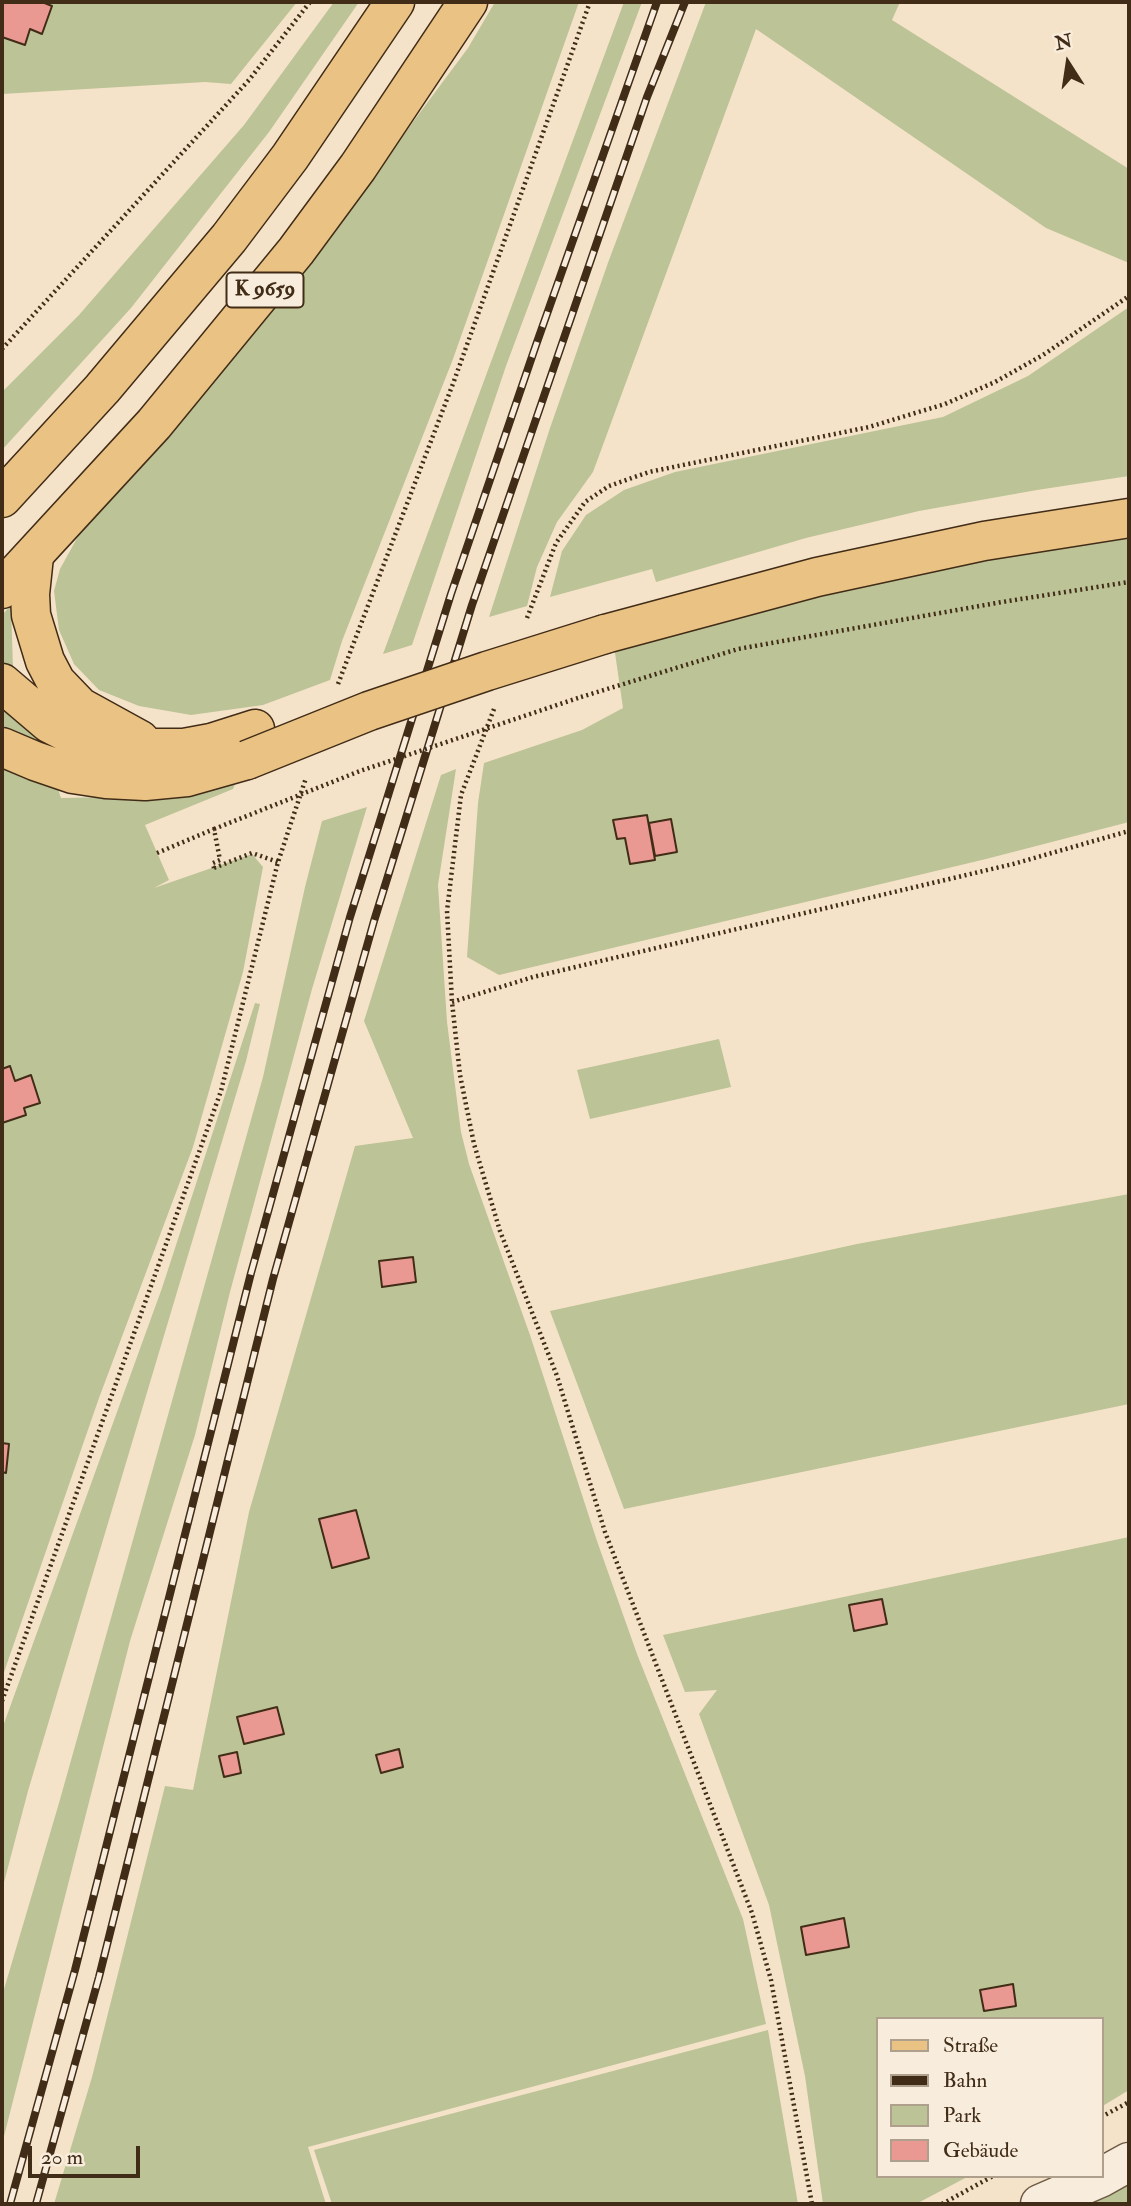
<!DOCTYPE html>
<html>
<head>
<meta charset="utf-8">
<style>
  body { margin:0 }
  #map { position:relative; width:1131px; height:2206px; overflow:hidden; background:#f5e3c9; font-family:"IM FELL Double Pica",serif }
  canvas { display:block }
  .frame { position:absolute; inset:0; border:4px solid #412c17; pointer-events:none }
  .legend { position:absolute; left:876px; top:2017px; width:228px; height:161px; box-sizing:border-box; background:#f8eddc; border:2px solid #afa08d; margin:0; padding:9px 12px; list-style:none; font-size:21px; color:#412c17 }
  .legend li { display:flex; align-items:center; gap:14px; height:35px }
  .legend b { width:35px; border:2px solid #afa08d }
  .north { position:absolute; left:1033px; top:28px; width:70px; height:70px; -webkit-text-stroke:5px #f8eddc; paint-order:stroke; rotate:348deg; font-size:19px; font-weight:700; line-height:28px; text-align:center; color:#412c17 }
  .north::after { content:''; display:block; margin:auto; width:24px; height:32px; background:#412c17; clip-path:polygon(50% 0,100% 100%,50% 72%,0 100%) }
  .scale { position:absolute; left:28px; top:2146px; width:112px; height:32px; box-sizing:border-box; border:4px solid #412c17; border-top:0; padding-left:9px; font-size:21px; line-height:24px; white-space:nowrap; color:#412c17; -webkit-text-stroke:5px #f8eddc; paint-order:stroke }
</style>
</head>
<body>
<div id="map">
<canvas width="1131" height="2206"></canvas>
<div class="frame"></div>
<ul class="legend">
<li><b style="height:9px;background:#eac284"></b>Straße</li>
<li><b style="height:9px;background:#412c17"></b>Bahn</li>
<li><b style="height:19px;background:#bcc396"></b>Park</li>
<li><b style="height:19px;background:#e99991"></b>Gebäude</li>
</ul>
<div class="north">N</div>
<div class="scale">20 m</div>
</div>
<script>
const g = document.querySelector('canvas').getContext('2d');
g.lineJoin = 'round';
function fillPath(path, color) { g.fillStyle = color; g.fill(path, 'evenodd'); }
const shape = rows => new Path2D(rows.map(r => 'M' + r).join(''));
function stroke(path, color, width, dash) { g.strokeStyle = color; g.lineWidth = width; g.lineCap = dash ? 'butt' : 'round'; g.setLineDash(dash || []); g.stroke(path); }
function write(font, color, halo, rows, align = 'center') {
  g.font = font + ' "IM FELL Double Pica",serif'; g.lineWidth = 5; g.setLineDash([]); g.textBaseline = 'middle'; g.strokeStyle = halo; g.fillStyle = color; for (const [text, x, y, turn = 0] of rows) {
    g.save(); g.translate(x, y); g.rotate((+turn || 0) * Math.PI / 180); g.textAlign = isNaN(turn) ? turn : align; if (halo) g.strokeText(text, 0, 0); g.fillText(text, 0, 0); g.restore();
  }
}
fillPath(shape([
  [2,2,297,2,231,84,205,82,2,94],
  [334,2,359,2,269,132,131,308,2,450,2,392,79,315,244,125],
  [495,2,579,2,453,359,342,641,330,680,263,705,191,715,139,706,99,690,74,664,59,630,54,591,60,569,87,520,170,434,267,318,468,48],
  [624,2,642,2,506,366,412,645,383,654],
  [706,2,900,2,892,20,1129,169,1129,263,1046,228,756,29,593,472,557,522,537,567,527,606,489,617,550,428,609,260],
  [1129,307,1129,476,1037,490,919,511,806,538,656,582,652,569,550,597,562,551,586,515,624,490,675,472,943,417,1028,376],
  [1129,533,1129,822,986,859,499,975,467,957,478,803,484,763,582,730,623,708,614,646,954,562],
  [11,605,13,669,11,671,2,662,2,615],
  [2,702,47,744,47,747,34,744,2,725],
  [2,768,56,783,61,798,110,797,238,777,233,789,145,825,169,880,154,888,252,854,263,867,243,972,193,1147,99,1398,2,1678],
  [456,769,438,885,447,1022,461,1132,469,1164,530,1335,597,1541,637,1654,743,1919,766,2024,308,2147,326,2204,54,2204,92,2077,165,1786,193,1790,249,1512,355,1146,413,1138,364,1021,441,775],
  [367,807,312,989,230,1292,195,1435,130,1641,2,2144,2,1996,59,1803,263,1077,305,887,322,821],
  [255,1003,260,1004,246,1061,28,1791,2,1890,2,1729,162,1288],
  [719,1039,731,1087,590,1119,577,1070],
  [1129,1194,1129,1404,624,1509,550,1311,857,1244],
  [1129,1537,1129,2090,1101,2107,1101,2019,877,2019,877,2176,969,2176,916,2204,823,2204,805,2076,769,1905,699,1714,717,1690,685,1692,663,1635],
  [768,2030,798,2204,332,2204,314,2150],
  [1129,2171,1129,2204,1063,2204]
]), '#bcc396');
const building = shape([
  [2,2,42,2,52,6,42,34,30,29,25,45,2,37,2,2],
  [647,815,655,860,630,864,625,838,617,839,613,820,647,815],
  [671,819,677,852,655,856,649,823,671,819],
  [10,1066,15,1081,31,1075,40,1103,24,1108,26,1115,2,1123,2,1069,10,1066],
  [413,1257,416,1282,382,1287,379,1261,413,1257],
  [2,1443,9,1444,6,1473,2,1472,2,1443],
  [356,1510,369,1558,332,1568,319,1519,356,1510],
  [882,1599,887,1624,854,1631,849,1605,882,1599],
  [277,1707,284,1734,244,1744,237,1717,277,1707],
  [399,1749,403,1767,381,1773,376,1755,399,1749],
  [237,1752,241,1773,224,1777,219,1756,237,1752],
  [844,1918,849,1947,806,1955,801,1927,844,1918],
  [1013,1984,1016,2006,984,2011,980,1990,1013,1984]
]);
fillPath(building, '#e99991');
stroke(building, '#412c17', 2);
const street = shape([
  [1040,2204,1100,2178,1129,2162]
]);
const primary = shape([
  [2,498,102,389,229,238,290,157,395,2],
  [2,589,154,424,296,251,358,167,468,2]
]);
const highway = shape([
  [34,556,30,594,31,615,45,661,56,682,80,707,140,740],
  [605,634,817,577,984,541,1129,518],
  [2,683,49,723,82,740,118,748,184,748,211,743,255,729],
  [2,747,35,761,73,774,106,779,145,781,187,777,247,760]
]);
stroke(street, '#6e5a44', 41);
stroke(primary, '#412c17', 41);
stroke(highway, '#412c17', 41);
stroke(shape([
  [2,349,249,80,310,2],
  [527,618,556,543,585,502,609,486,649,472,869,427,945,404,995,382,1043,355,1129,296],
  [338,684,454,381,590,2],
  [581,697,738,649,1002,602,1129,582],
  [494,709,461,795,447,911,452,1002,460,1075,474,1144,500,1231,557,1376,605,1532,752,1913,771,1980,812,2204],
  [157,853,214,829,220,860,213,863,214,868],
  [214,868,252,853,278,862],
  [452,1002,533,977,1013,864,1129,831],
  [2,1701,221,1091,278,862,306,778],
  [1101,2117,1129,2102],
  [942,2204,993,2176]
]), '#412c17', 4.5, [2, 3.5]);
stroke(street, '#f8eddc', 38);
stroke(primary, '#eac284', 38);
stroke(highway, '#eac284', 38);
const rail = shape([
  [10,2204,75,1970,251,1273,350,917,451,594,536,345,657,2],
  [36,2204,99,1977,273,1279,374,921,472,605,647,97,685,2]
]);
stroke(rail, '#412c17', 8);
stroke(rail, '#f8eddc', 5, [16]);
const highwayBridge = shape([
  [247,760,369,711,487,671,605,634]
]);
stroke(highwayBridge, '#412c17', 41, []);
stroke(shape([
  [214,829,360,771,581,697]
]), '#412c17', 4.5, [2, 3.5]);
stroke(highwayBridge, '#eac284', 38);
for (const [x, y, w] of [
  [265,290,77]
]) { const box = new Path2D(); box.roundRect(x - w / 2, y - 17.5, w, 35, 5); g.fillStyle = '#f8eddc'; g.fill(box); stroke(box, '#412c17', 2); }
write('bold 21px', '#412c17', null, [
  ["K 9659",265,290]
]);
</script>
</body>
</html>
